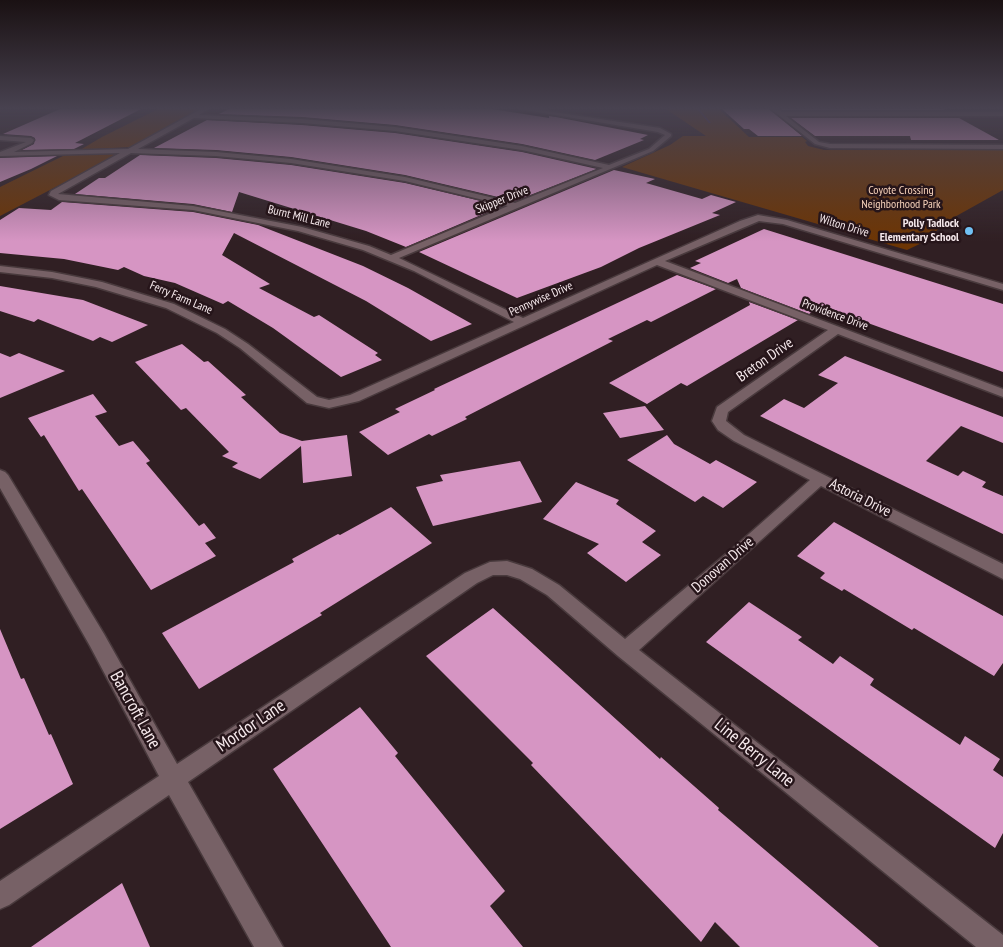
<!DOCTYPE html>
<html>
<head>
<meta charset="utf-8">
<style>
  body { margin:0 }
  canvas { display:block; background:#301f23 }
</style>
</head>
<body>
<canvas width="1003" height="947"></canvas>
<script>
const g = document.querySelector('canvas').getContext('2d');
g.lineJoin = 'round';
function fillPath(path, color) { g.fillStyle = color; g.fill(path, 'evenodd'); }
const shape = rows => new Path2D(rows.map(r => 'M' + r).join(''));
function stroke(path, color, width, dash) { g.strokeStyle = color; g.lineWidth = width; g.lineCap = dash ? 'butt' : 'round'; g.setLineDash(dash || []); g.stroke(path); }
function write(font, color, halo, rows, align = 'center') {
  g.font = font + ' "PT Sans Narrow",sans-serif'; g.lineWidth = 5; g.setLineDash([]); g.textBaseline = 'middle'; g.strokeStyle = halo; g.fillStyle = color; for (const [text, x, y, turn = 0] of rows) {
    g.save(); g.translate(x, y); g.rotate((+turn || 0) * Math.PI / 180); g.textAlign = isNaN(turn) ? turn : align; if (halo) g.strokeText(text, 0, 0); g.fillText(text, 0, 0); g.restore();
  }
}
fillPath(shape([
  [158,109,201,109,130,147,80,150,102,137],
  [666,109,719,109,749,137,802,137,807,141,805,142,808,146,824,150,1003,150,1003,190,942,224,930,239,907,250,622,167,670,145,683,136,706,136],
  [114,152,119,154,0,216,0,187,67,154]
]), '#6d3504');
fillPath(shape([
  [697,109,699,109,711,123,709,123,697,109]
]), '#522e65');
fillPath(shape([
  [60,109,141,109,75,143,84,144,74,149,22,150,34,144,35,138,31,136,3,134],
  [229,109,492,109,549,118,549,116,556,117,648,135,640,139,644,140,595,160,522,144,395,125,302,117,219,114],
  [722,109,769,109,802,136,758,136,749,129,744,129],
  [780,109,943,109,945,110,783,110],
  [791,118,959,118,999,140,911,140,910,136,815,136],
  [207,120,302,125,395,133,522,152,597,169,515,201,405,175,291,157,216,150,154,148],
  [140,155,216,158,291,165,405,183,502,206,406,247,366,231,239,192,232,212,193,204,75,194,99,178,105,178],
  [57,156,31,169,0,182,0,158],
  [614,170,655,179,646,183,702,199,711,195,736,202,712,213,720,215,639,248,601,267,517,298,419,252],
  [62,202,193,212,258,225,363,266,408,288,472,324,431,341,366,301,234,233,222,255,270,284,259,288,314,317,319,315,378,353,375,355,382,360,341,377,273,328,228,301,223,304,175,283,144,276,124,267,118,270,64,259,0,253,0,220,19,208,51,210],
  [764,229,1003,304,1003,372,821,306,809,314,741,288,737,279,728,283,690,268,701,263,695,261],
  [677,275,716,289,651,322,647,320,608,339,613,341,465,417,467,419,432,436,429,434,388,455,359,432,400,412,395,409,435,390,434,389],
  [0,286,83,300,148,325,112,342,100,337,93,341,38,319,34,322,0,311],
  [749,302,798,320,687,386,681,383,647,404,609,383,750,305],
  [182,344,204,362,208,361,246,395,241,397,280,433,302,441,347,435,352,476,303,483,301,446,260,479,232,467,238,463,222,456,229,452,186,408,181,410,135,362],
  [0,353,10,357,19,353,65,371,0,398],
  [845,356,1003,417,1003,443,961,426,926,461,958,476,963,471,986,482,982,487,1003,496,1003,534,760,416,784,399,804,408,838,383,818,375],
  [93,394,107,412,95,416,119,446,133,441,150,461,146,463,199,526,204,523,216,538,205,543,216,556,151,590,82,489,79,491,44,435,41,437,28,418],
  [645,406,664,430,620,438,603,413],
  [667,435,674,444,710,464,716,460,757,482,723,508,703,496,695,502,627,460],
  [520,461,542,502,433,526,416,487,443,481,440,475],
  [576,482,619,500,616,504,656,531,642,542,661,555,626,582,587,553,599,544,543,519],
  [391,507,432,543,320,613,322,615,199,689,162,633,294,562,292,559,338,534,340,535],
  [834,522,1003,616,1003,663,994,676,914,628,912,630,844,589,842,591,820,578,825,573,797,556],
  [749,602,802,637,798,640,833,664,840,656,874,679,870,685,960,745,965,736,1000,759,993,770,1003,777,1003,833,995,848,706,642],
  [493,608,660,759,661,757,719,808,718,810,879,947,740,947,715,922,701,942,531,765,533,763,426,656],
  [0,629,21,679,24,678,49,735,51,734,73,784,0,829],
  [360,707,398,753,395,756,505,891,490,906,523,947,391,947,273,769],
  [122,883,150,947,31,947]
]), '#d695c3');
const street = shape([
  [201,109,208,109,199,115,302,119,395,127,522,146,609,165,649,149,665,135,658,132,519,109,533,109,660,128,671,134,671,136,653,151,399,258,523,318,740,221,758,215,787,220,1003,284,1003,290,783,224,759,221,665,261,1003,389,1003,397,838,334,728,412,726,421,744,435,1003,564,1003,579,821,486,639,650,1003,935,1003,947,976,947,618,656,547,595,520,579,507,575,493,575,477,583,188,782,283,947,254,947,169,795,9,905,0,909,0,881,159,776,90,646,0,488,0,470,5,472,8,475,104,634,177,764,465,573,490,562,507,561,532,569,559,585,625,639,732,549,810,480,734,441,718,430,712,421,717,407,828,330,657,265,359,401,329,408,307,403,240,348,217,333,166,308,96,287,52,278,0,272,0,266,52,272,102,282,174,304,225,329,248,344,317,397,329,400,350,395,514,322,414,271,363,250,298,231,193,210,59,200,49,195,51,191,120,153,0,156,0,152,26,142,0,140,0,136,31,138,34,140,32,143,14,152,128,149,201,109],
  [194,118,302,123,395,131,522,150,603,168,515,203,405,177,291,159,216,152,138,149,194,118],
  [131,153,216,156,291,163,405,181,508,206,391,255,369,246,302,227,193,206,58,194,131,153],
  [771,109,777,109,782,112,1003,112,1003,116,786,116,819,142,830,144,1003,145,1003,149,830,148,815,144,771,109]
]);
stroke(street, '#493a3d', 3);
fillPath(street, '#776166');
const sky = g.createLinearGradient(0, 0, 0, 241);
sky.addColorStop(0, '#1a1113');
sky.addColorStop(0.45, '#484250');
sky.addColorStop(1, '#48425000');
g.fillStyle = sky;
g.fillRect(0, 0, 1003, 241);
for (const [x, y, r, color] of [
  [969,231,5,"#70c1f4"]
]) { const dot = new Path2D(); dot.arc(x, y, r, 0, 2 * Math.PI); g.fillStyle = color; g.fill(dot); stroke(dot, '#26151a', 2); }
write('12px', '#f7d2bb', '#26151a', [
  ["Coyote Crossing",901,191],
  ["Neighborhood Park",901,205]
]);
write('12px', '#f6e9ec', '#26151a', [
  ["Skipper Drive",502,200,-22],
  ["Burnt Mill Lane",299,217,14],
  ["Wilton Drive",844,226,17],
  ["Ferry Farm Lane",181,298,23],
  ["Pennywise Drive",541,299,-24],
  ["Providence Drive",835,315,20]
]);
write('bold 12px', '#f6e9ec', '#26151a', [
  ["Polly Tadlock",959,224],
  ["Elementary School",959,238]
], 'right');
write('15px', '#f6e9ec', '#26151a', [
  ["Breton Drive",765,360,-35],
  ["Astoria Drive",860,498,27],
  ["Donovan Drive",723,565,-41]
]);
write('18px', '#f6e9ec', '#26151a', [
  ["Bancroft Lane",135,710,61],
  ["Mordor Lane",251,726,-34],
  ["Line Berry Lane",754,753,39]
]);
</script>
</body>
</html>
